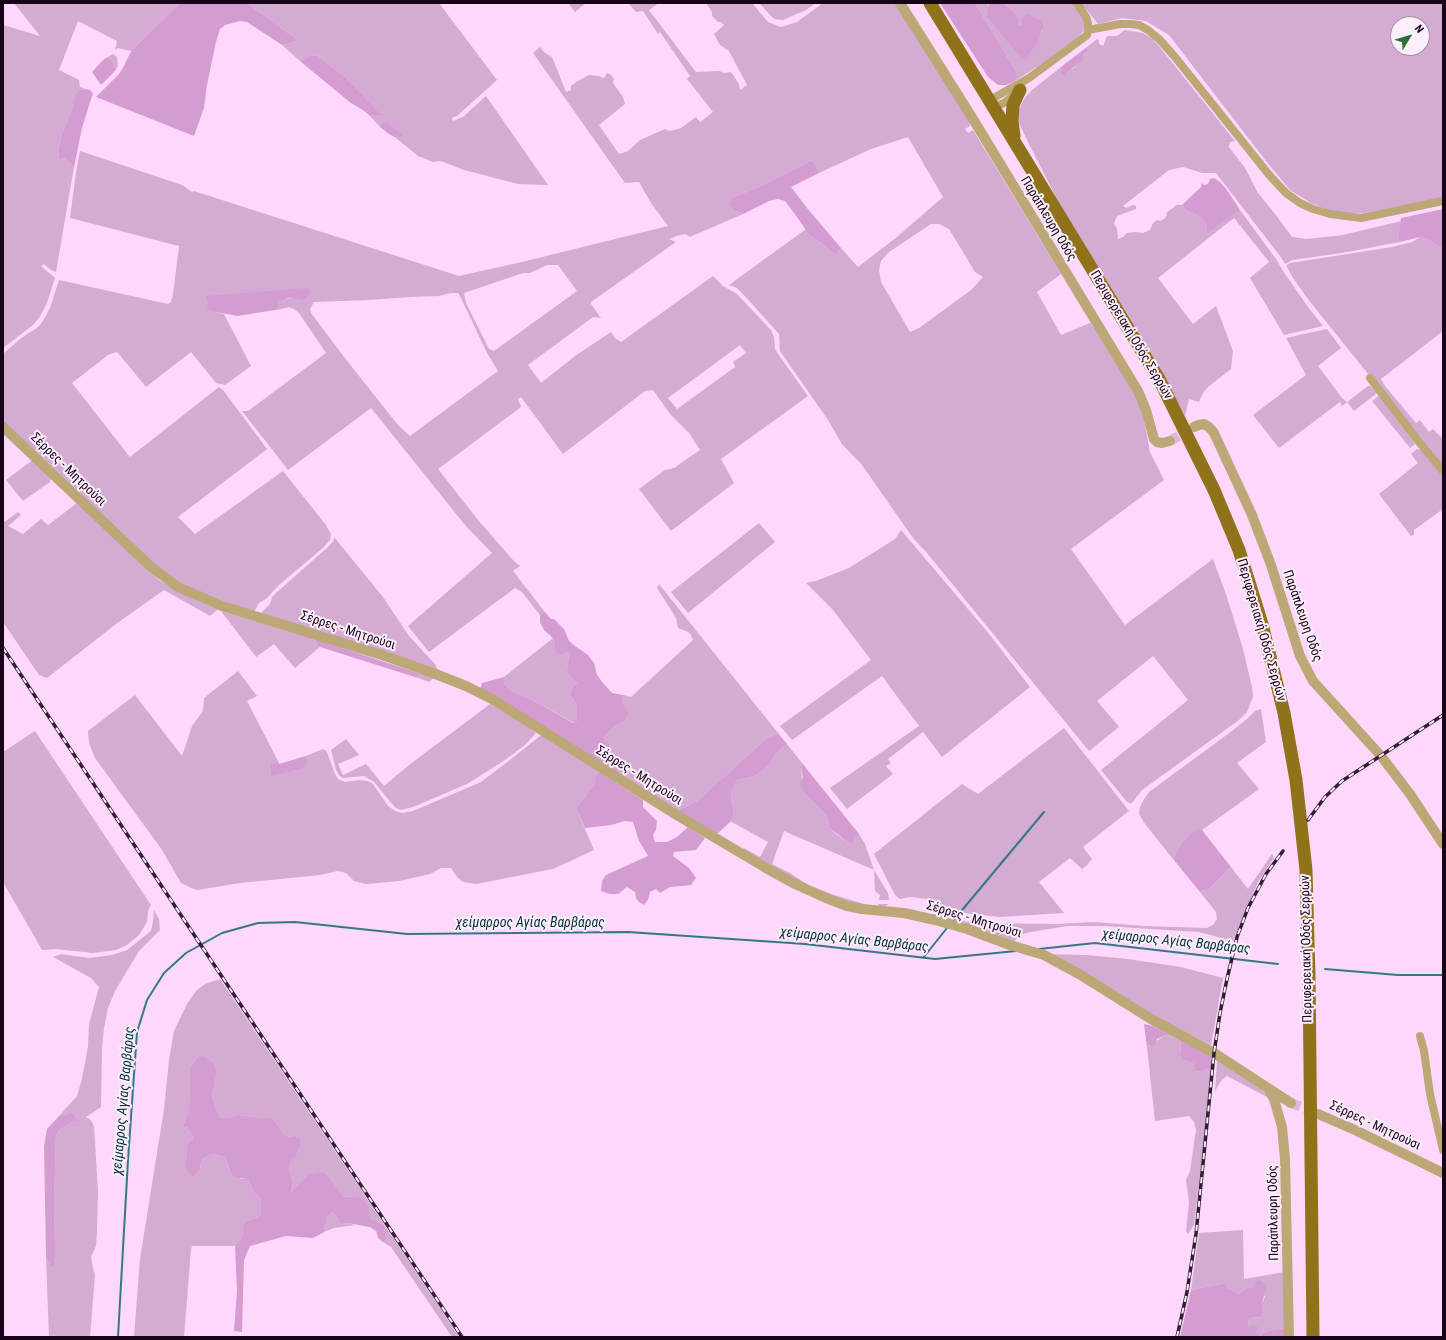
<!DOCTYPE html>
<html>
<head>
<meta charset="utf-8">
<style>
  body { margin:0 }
  #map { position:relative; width:1446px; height:1340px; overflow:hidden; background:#fed8fc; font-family:"Roboto Condensed",sans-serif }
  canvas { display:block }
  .frame { position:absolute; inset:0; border:4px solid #180418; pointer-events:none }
  .north { position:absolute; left:1390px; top:16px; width:40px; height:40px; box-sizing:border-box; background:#fceffb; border:1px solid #a191a0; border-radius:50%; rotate:52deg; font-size:11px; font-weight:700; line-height:16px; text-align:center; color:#180418 }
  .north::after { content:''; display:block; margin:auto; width:14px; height:18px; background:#2a6e39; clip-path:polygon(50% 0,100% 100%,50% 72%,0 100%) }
</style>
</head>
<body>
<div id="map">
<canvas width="1446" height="1340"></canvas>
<div class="frame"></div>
<div class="north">N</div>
</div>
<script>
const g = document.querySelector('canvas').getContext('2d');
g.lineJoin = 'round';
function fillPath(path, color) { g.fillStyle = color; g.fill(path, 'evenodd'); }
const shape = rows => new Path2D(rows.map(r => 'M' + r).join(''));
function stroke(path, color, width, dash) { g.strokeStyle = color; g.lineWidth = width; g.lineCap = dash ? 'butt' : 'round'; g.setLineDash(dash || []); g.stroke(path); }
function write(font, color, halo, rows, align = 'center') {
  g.font = font + ' "Roboto Condensed",sans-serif'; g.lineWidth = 4; g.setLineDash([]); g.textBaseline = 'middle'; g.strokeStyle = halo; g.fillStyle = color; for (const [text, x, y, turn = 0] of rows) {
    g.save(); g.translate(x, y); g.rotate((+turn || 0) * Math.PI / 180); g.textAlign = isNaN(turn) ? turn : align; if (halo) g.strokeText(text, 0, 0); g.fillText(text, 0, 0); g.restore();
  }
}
fillPath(shape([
  [14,3,180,3,131,51,118,48,115,50,117,41,78,21,59,70,79,80,80,87,85,89,80,90,73,104,70,114,61,137,58,150,59,159,64,158,74,167,56,272,51,270,44,264,41,266,55,278,47,303,39,318,33,325,3,348,3,25,40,36],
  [247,3,439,3,497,80,457,116,452,118,453,121,463,117,486,96,548,185,518,184,464,170,441,161,433,162,418,156,396,138,402,136,389,123,383,123,380,127,369,115,381,114,345,77,318,56,310,55,301,62,282,45,299,41],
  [568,3,586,3,575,12],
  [628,3,659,3,649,10,696,72,719,71,725,73,731,72,739,84,740,90,747,85,729,51,720,45,714,34,724,25,721,22,718,22,712,16,712,12,706,3,752,3,768,22,781,27,797,22,823,3,896,3,969,121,970,126,965,129,968,133,973,130,1061,274,1037,292,1061,335,1090,323,1092,325,1137,397,1142,410,1150,452,1164,480,1071,549,1125,625,1213,559,1227,597,1243,649,1252,687,1253,697,1247,712,1239,720,1142,790,1132,803,1130,803,1127,802,1101,770,1188,700,1153,656,1097,701,1119,727,1089,751,927,553,913,538,862,465,842,444,828,420,780,351,779,334,743,294,737,288,729,285,806,229,810,236,824,245,836,255,841,248,858,267,897,237,943,197,908,137,871,149,819,173,817,166,812,160,758,187,732,198,736,211,743,214,690,237,685,234,676,236,669,239,676,242,591,302,591,304,601,318,593,317,528,365,541,383,575,356,611,332,615,338,621,342,713,276,723,286,737,294,771,330,774,337,775,349,778,354,808,396,721,459,734,483,671,531,639,489,665,470,674,468,700,450,689,433,670,414,653,390,645,391,563,454,521,397,518,399,521,407,438,469,478,520,513,560,520,566,513,571,544,611,540,615,522,592,515,588,429,652,408,626,492,553,465,525,371,408,288,470,242,411,248,411,326,353,299,313,294,309,289,307,277,310,279,303,309,288,217,312,224,314,251,366,225,385,216,383,191,352,146,387,118,353,116,352,108,355,72,383,130,457,219,387,223,390,267,449,178,517,195,534,283,471,326,525,331,534,330,540,324,547,279,585,266,599,259,603,254,612,196,593,176,583,140,552,51,465,3,421,3,354,20,339,38,327,43,321,50,308,59,280,168,304,171,302,173,294,179,246,70,218,76,172,80,151,182,185,192,192,194,191,459,276,522,262,668,226,651,203,639,182,625,183,533,53,540,47,545,53,552,57,566,92,571,90,571,86,576,82,589,75,598,76,604,78,607,73,611,75,614,79,613,83,623,97,625,104,599,125,619,154,628,151,640,140,665,129,670,131,681,128,696,117,700,122,713,112,687,79,690,76,660,32,658,34,643,11,636,12],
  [931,224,939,224,949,229,975,272,983,277,971,290,919,328,910,332,881,282,879,270,881,261,889,252],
  [547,265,558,265,577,291,494,351,489,349,466,303,464,293,523,273,530,273],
  [451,293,458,293,460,296,487,353,498,371,410,436,398,425,344,357,311,313,310,309,314,302,370,300,410,297,439,296],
  [740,345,746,353,733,362,735,367,677,409,668,398],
  [759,3,816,3,806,10,783,20,774,19],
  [975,3,989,3,988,5,1007,39,1017,53,1038,42,1038,37,1042,31,1018,24,1018,18,1013,11,1003,3,1072,3,1082,15,1084,20,1085,29,1079,36,1047,60,1015,81,1018,75],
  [1081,3,1443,3,1443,198,1364,213,1344,213,1325,209,1311,203,1290,190,1266,161,1169,35,1146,21,1122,18,1098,24],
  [1398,24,1422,24,1422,48,1398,48],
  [1125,30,1143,33,1153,39,1162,50,1235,141,1230,142,1229,147,1245,168,1258,193,1276,215,1292,237,1306,239,1343,235,1401,221,1398,238,1400,242,1342,253,1292,260,1285,264,1280,256,1216,173,1202,173,1183,167,1169,170,1123,206,1126,208,1133,205,1136,206,1136,209,1117,216,1114,223,1117,229,1118,239,1123,237,1127,233,1134,232,1143,233,1150,230,1153,223,1157,220,1161,221,1166,217,1167,212,1173,208,1176,205,1182,205,1187,211,1201,217,1206,225,1207,232,1240,210,1276,259,1285,274,1308,307,1323,326,1284,335,1250,278,1269,262,1234,218,1158,278,1193,324,1216,306,1233,351,1231,369,1208,387,1203,393,1199,402,1189,399,1185,416,1158,364,1059,203,1029,144,1019,123,1018,116,1018,110,1025,98,1032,90,1061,67,1061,73,1068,74,1070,70,1074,68,1087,52,1087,47,1097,39,1099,40,1099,44,1103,46,1107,36,1117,36],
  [113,54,117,57,118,66,116,70,112,60,108,57],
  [1420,237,1428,239,1438,246,1443,248,1443,331,1381,379,1385,386,1416,423,1420,420,1429,432,1433,429,1443,439,1443,467,1307,298,1293,278,1287,267,1287,265,1290,263,1392,247,1412,242],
  [1327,329,1341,348,1318,366,1342,398,1347,402,1368,386,1370,386,1377,393,1354,411,1347,402,1342,406,1340,402,1279,448,1253,415,1306,375,1286,338],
  [1380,395,1415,444,1410,448,1372,401],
  [1417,449,1421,450,1443,475,1443,509,1414,530,1414,535,1411,536,1379,494,1418,463,1411,454],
  [34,459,53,478,50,480,50,482,23,501,6,480],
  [77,503,85,508,159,580,175,590,212,607,218,609,210,616,164,590,116,624,47,678,39,675,3,622,3,523,18,512,21,515,8,526,23,534,41,519,48,525],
  [759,523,775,542,688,613,671,592],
  [901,530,990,635,1030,687,942,757,923,732,888,759,891,763,886,766,893,774,847,809,830,788,919,726,882,676,792,740,780,726,871,660,833,610,806,583,816,581,849,568,895,539],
  [334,537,383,597,409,636,435,664,437,669,434,670,261,613,270,604,272,597,276,593,329,546,334,540],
  [659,584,778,733,767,738,697,801,677,811,621,777,621,774,611,762,603,738,614,727,625,721,622,703,623,695,631,697,693,640,691,635,688,632,678,628,676,618,669,607,657,588],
  [221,611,315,639,317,645,320,647,295,668,274,644,256,657],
  [553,638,555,643,555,647,566,652,569,655,567,672,577,683,571,690,570,694,577,706,577,721,574,723,529,698,511,691,504,684,504,677],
  [238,671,257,696,247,701,278,761,271,763,272,771,307,760,306,756,318,751,324,749,327,752,335,774,338,779,345,782,359,780,368,781,373,784,388,806,395,811,402,813,413,811,481,782,506,763,540,736,544,735,599,772,595,777,595,784,576,808,594,850,553,869,476,884,463,882,457,877,451,868,441,868,430,874,399,881,366,884,354,881,346,873,338,871,320,875,240,883,198,890,191,888,181,883,162,850,95,758,89,743,88,731,135,695,182,756,192,726,203,711,204,698],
  [418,673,434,678,429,682,418,678],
  [490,704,514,718,536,733,525,745,505,760,467,784,413,807,401,810,396,808,393,805,374,782,364,776,343,778,339,775,336,770,331,750,346,739,359,755,338,764,343,775,366,764,384,786,409,765],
  [1261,709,1266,742,1237,763,1259,789,1202,830,1198,829,1182,842,1173,859,1145,824,1139,814,1140,807,1143,801,1149,792,1232,731,1248,718,1255,711],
  [1064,728,1129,811,1083,847,1092,859,1087,865,1082,869,1070,858,1039,882,1064,913,999,917,965,913,926,899,910,897,900,899,895,895,874,854,962,784,978,794],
  [35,731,151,905,148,911,147,922,139,935,127,945,116,950,93,953,56,949,42,950,3,882,3,752],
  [787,744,802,763,801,768,803,792,827,816,830,828,835,833,851,845,859,834,865,844,874,870,888,893,889,900,879,900,880,895,875,891,874,870,784,831,772,864,790,873,808,885,834,895,871,906,878,906,879,904,889,904,886,906,865,907,804,886,742,850,744,848,760,857,768,842,730,821,734,812,731,798,732,789,737,780,752,777,760,773,771,763,775,754],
  [1272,854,1274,858,1258,882,1233,941,1199,932,1104,926,1067,926,1031,932,1019,935,1014,942,991,932,964,924,920,914,935,914,972,923,1056,924,1094,922,1144,926,1207,928,1213,925,1217,919,1216,912,1200,892,1209,889,1231,867,1248,889],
  [154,910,159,919,160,930,139,951,115,991,108,1008,104,1028,102,1049,101,1107,86,1117,91,1120,94,1126,98,1191,97,1231,96,1246,91,1257,93,1268,95,1275,90,1337,55,1337,54,1335,52,1337,49,1337,46,1257,49,1265,55,1246,54,1204,56,1136,58,1131,73,1121,67,1114,59,1116,77,1096,82,1079,88,1046,89,1024,99,987,91,978,53,957,61,954,89,958,112,955,127,950,151,931,153,921],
  [1046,954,1087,955,1128,959,1181,967,1223,978,1211,1045,1143,1011],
  [220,979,430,1293,459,1337,452,1337,391,1247,383,1242,388,1238,384,1225,369,1218,369,1207,355,1196,344,1197,338,1190,308,1175,291,1194,293,1182,289,1169,294,1136,289,1137,283,1134,276,1122,270,1117,261,1118,238,1115,226,1118,220,1117,216,1109,212,1096,217,1073,213,1062,206,1057,198,1057,190,1067,189,1110,184,1129,186,1127,192,1131,193,1138,187,1145,187,1154,185,1162,200,1169,202,1159,212,1154,225,1157,232,1175,241,1179,248,1179,254,1193,259,1196,261,1200,261,1214,257,1218,247,1220,243,1225,243,1234,241,1239,235,1246,192,1246,191,1249,184,1337,134,1337,140,1259,164,1109,169,1060,174,1031,187,1004,196,991,205,984],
  [1170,1035,1181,1041,1180,1054,1182,1061,1185,1060,1193,1063,1196,1072,1213,1068,1194,1225,1188,1234,1186,1231,1189,1203,1186,1180,1190,1171,1196,1130,1194,1122,1189,1116,1155,1121,1147,1047,1164,1036],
  [1217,1061,1260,1088,1269,1098,1227,1076,1221,1081,1215,1091],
  [333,1212,341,1224,348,1223,355,1225,334,1228,326,1231,323,1228,326,1223,326,1218],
  [1243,1230,1244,1279,1284,1272,1284,1328,1263,1332,1261,1336,1258,1337,1256,1333,1248,1326,1249,1318,1261,1317,1263,1313,1262,1304,1265,1296,1255,1288,1247,1288,1239,1294,1226,1287,1226,1283,1191,1290,1199,1233]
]), '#d4abd2');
fillPath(shape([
  [180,3,247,3,299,41,282,45,247,22,240,21,225,25,220,29,216,42,207,85,204,108,194,136,96,97,119,74,124,66,131,51],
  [940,3,975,3,1018,75,1015,81,1006,85,998,85,988,77],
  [989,3,1003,3,1013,11,1018,18,1018,24,1022,25,1022,18,1027,14,1035,19,1041,20,1043,25,1038,42,1029,54,1024,58,1017,53,987,16],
  [1087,47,1087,52,1084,55,1082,61,1070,70,1066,76,1063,75,1061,73,1061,67],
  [310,55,318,56,345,77,382,115,369,115,363,110,351,103,301,62],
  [108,57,112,60,116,70,101,85,92,72,104,59],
  [85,89,90,90,93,93,82,128,74,167,64,158,59,159,58,151,61,137,70,114,76,94,80,90],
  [383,122,389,123,403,136,396,138,389,134,380,127],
  [812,160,817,166,819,173,791,187,807,208,841,248,836,255,824,245,810,236,797,217,785,201,778,199,769,201,743,214,736,211,730,205,732,198,758,187],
  [1214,178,1221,183,1227,190,1240,210,1207,233,1206,225,1201,217,1187,211,1182,205,1201,187,1202,183,1204,185,1208,184,1210,179],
  [1443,209,1443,248,1438,246,1428,239,1420,237,1400,242,1398,238,1401,218],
  [309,288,310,294,303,300,290,297,279,303,277,310,275,310,237,316,207,310,208,304,206,296],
  [544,611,551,619,554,619,564,629,569,641,575,646,588,655,594,663,597,675,603,683,612,693,623,695,622,703,628,712,625,721,614,727,603,738,610,747,608,754,611,762,621,774,621,777,480,690,482,683,504,677,504,684,511,691,529,698,573,723,577,721,577,706,570,694,571,690,577,683,567,672,569,655,566,652,561,654,556,652,555,647,555,643,553,638,544,630,540,622,540,615],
  [315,639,418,673,418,678,320,647,317,645],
  [778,733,787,744,775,754,771,763,760,773,752,777,737,780,732,790,731,798,734,812,731,821,716,835,677,811,697,801,767,738],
  [306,756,307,760,306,765,300,769,271,776,271,763,278,761,279,764],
  [802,763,859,834,851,845,830,828,827,816,803,792,800,783,803,778,801,768],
  [599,772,643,800,643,807,657,821,656,830,653,835,655,842,667,842,677,837,688,827,705,838,696,850,674,852,673,856,689,868,696,878,691,885,670,887,660,893,656,889,650,892,648,900,644,905,639,902,636,898,635,892,627,887,618,894,610,894,601,891,602,881,606,875,648,856,639,841,633,822,625,821,611,825,585,828,576,808,595,784,595,777],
  [1198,828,1202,830,1231,867,1209,889,1200,892,1173,859,1182,842],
  [1144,1024,1153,1026,1170,1035,1164,1036,1157,1039,1154,1047,1149,1045,1147,1047],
  [1181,1041,1208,1054,1211,1057,1213,1068,1196,1072,1193,1063,1185,1060,1182,1061,1180,1055],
  [198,1057,206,1057,213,1062,217,1073,212,1096,216,1109,220,1117,226,1118,238,1115,261,1118,270,1117,276,1122,283,1134,289,1137,294,1136,300,1139,300,1146,295,1157,291,1159,289,1169,293,1182,291,1193,308,1175,323,1172,328,1177,344,1197,355,1196,362,1199,369,1207,369,1218,384,1225,388,1238,383,1242,378,1238,376,1231,370,1227,348,1223,341,1224,333,1212,326,1218,326,1223,323,1228,326,1231,313,1238,286,1236,250,1246,244,1260,242,1332,234,1331,237,1291,235,1246,241,1239,243,1234,243,1225,247,1220,257,1218,261,1214,261,1200,259,1196,254,1193,248,1179,237,1178,232,1175,225,1157,212,1154,202,1159,200,1169,193,1176,187,1171,185,1162,187,1154,187,1145,193,1138,191,1131,186,1127,183,1129,189,1110,190,1067],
  [67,1114,73,1114,77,1120,73,1121,58,1131,56,1136,54,1204,55,1246,54,1267,49,1265,46,1256,44,1147,47,1129,59,1116],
  [1260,1280,1264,1284,1266,1288,1262,1304,1263,1313,1261,1317,1249,1318,1248,1326,1255,1325,1258,1328,1256,1333,1259,1337,1261,1336,1263,1332,1284,1328,1285,1337,1180,1337,1191,1290,1226,1283,1226,1287,1239,1294,1247,1288,1255,1288,1256,1282]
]), '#d49cd1');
stroke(shape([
  [953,921,1044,812],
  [1039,949,1095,943,1278,964],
  [923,958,947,928],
  [1325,969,1398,975,1443,975],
  [118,1337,128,1160,137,1032,147,1000,164,973,186,953,222,933,258,923,295,922,407,934,628,932,805,944,935,959,1016,951]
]), '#347888', 2);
stroke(shape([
  [1170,441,1191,429],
  [1291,1103,1316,1113]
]), '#dcb8da', 10, [10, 5]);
stroke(shape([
  [1088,30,1120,24,1130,24,1139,25,1148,30,1159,39,1175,57,1270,176,1286,193,1300,203,1313,209,1330,214,1361,218,1443,201],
  [990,100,1029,78,1087,35,1088,30,1088,23,1086,17,1077,3],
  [994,107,1004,103,1015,94],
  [1370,378,1419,442,1443,471],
  [1420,1036,1424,1051,1430,1094,1443,1150]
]), '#bca776', 8);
stroke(shape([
  [900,3,973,119,1138,391,1146,410,1154,439,1157,442,1162,443,1170,441],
  [3,427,150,566,178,587,222,606,385,656,433,673,466,686,492,699,675,814,766,868,795,884,826,898,847,906,862,909,904,913,935,920,967,929,1010,945,1044,955,1079,974,1151,1019,1214,1053,1291,1103],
  [1194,427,1199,425,1204,424,1209,427,1214,433,1252,515,1271,565,1300,656,1313,681,1381,756,1410,794,1443,844],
  [1269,1090,1274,1099,1282,1127,1285,1159,1289,1337],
  [1318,1114,1355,1130,1443,1173]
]), '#bca776', 10);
stroke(shape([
  [930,3,1159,379,1214,490,1239,550,1262,624,1284,713,1296,780,1306,870,1309,976,1313,1337],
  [1014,136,1012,121,1013,105,1020,90]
]), '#90721b', 13);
const rail = shape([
  [3,648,462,1337],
  [1308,820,1325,797,1342,781,1443,715],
  [1177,1337,1187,1292,1196,1234,1214,1053,1220,1013,1227,979,1237,937,1248,908,1266,874,1283,851]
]);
stroke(rail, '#331d33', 3.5);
stroke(rail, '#fceffb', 2, [6]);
write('13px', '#180418', '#fceffb', [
  ["Παράπλευρη Οδός",1048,219,59],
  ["Περιφερειακή Οδός Σερρών",1131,335,59],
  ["Σέρρες - Μητρούσι",68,470,44],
  ["Παράπλευρη Οδός",1302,616,71],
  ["Περιφερειακή Οδός Σερρών",1261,630,74],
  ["Σέρρες - Μητρούσι",348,631,18],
  ["Σέρρες - Μητρούσι",639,776,32],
  ["Σέρρες - Μητρούσι",974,920,17],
  ["Περιφερειακή Οδός Σερρών",1307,949,-91],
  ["Σέρρες - Μητρούσι",1375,1126,25],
  ["Παράπλευρη Οδός",1274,1213,-91]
]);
write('italic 14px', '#003138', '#fceffb', [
  ["χείμαρρος Αγίας Βαρβάρας",530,923],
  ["χείμαρρος Αγίας Βαρβάρας",854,940,6],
  ["χείμαρρος Αγίας Βαρβάρας",1176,942,6],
  ["χείμαρρος Αγίας Βαρβάρας",124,1101,-85]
]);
</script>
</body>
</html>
